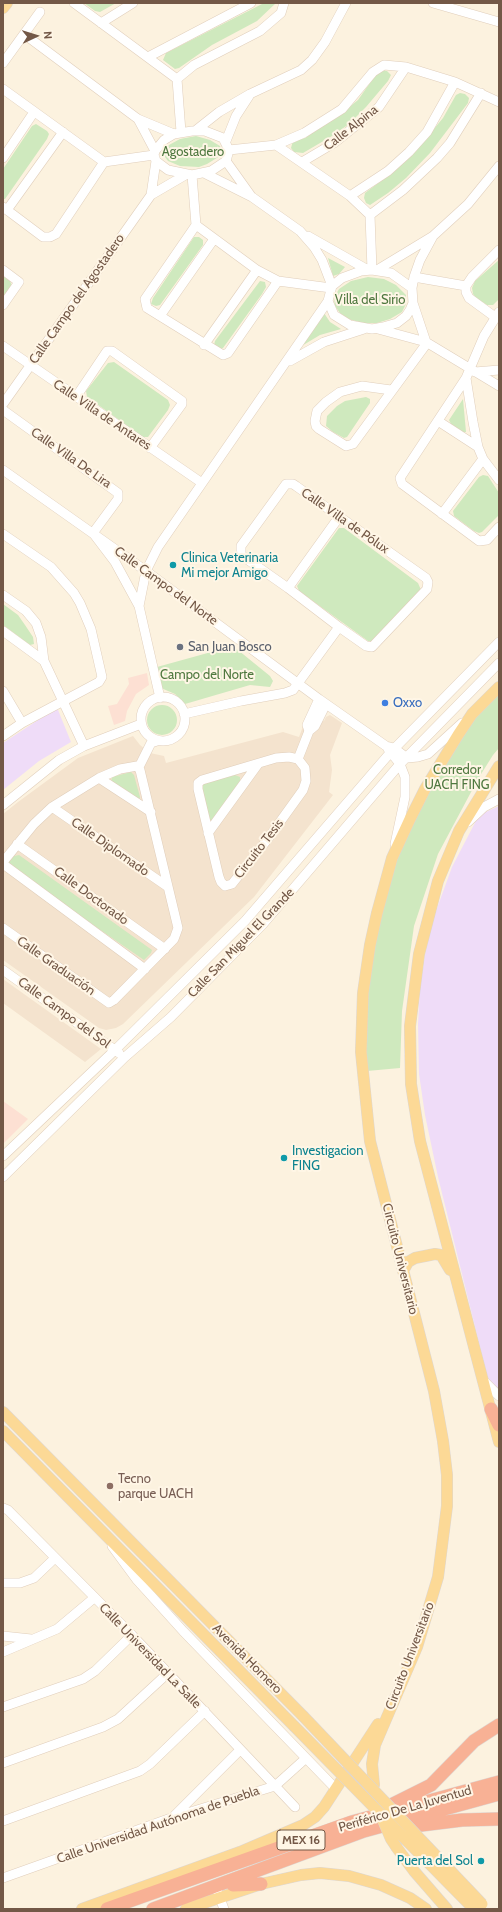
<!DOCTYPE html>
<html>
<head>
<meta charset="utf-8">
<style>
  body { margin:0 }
  #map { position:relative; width:502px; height:1912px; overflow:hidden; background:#fcf2df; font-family:Cabin,sans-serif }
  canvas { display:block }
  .frame { position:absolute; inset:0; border:4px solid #735847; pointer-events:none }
  .north { position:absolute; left:16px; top:16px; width:40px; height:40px; -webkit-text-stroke:3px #fff6e6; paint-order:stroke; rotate:86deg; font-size:11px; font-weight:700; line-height:16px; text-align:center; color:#735847 }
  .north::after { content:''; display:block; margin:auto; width:14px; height:18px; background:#735847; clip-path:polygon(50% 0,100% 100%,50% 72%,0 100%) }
</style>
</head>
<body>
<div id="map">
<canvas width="502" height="1912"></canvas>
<div class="frame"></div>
<div class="north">N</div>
</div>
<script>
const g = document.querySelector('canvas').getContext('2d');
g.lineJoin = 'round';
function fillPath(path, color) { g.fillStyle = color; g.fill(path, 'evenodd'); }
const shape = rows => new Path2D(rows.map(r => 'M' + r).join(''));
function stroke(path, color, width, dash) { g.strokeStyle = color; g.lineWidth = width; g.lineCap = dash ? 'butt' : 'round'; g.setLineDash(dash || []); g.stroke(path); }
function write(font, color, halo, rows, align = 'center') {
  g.font = font + ' Cabin,sans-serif'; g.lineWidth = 4; g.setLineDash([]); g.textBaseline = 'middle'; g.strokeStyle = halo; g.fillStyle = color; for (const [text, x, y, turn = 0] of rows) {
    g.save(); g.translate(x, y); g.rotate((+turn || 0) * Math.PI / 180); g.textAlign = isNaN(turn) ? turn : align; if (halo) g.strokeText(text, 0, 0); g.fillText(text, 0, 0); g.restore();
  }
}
fillPath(shape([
  [308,713,324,721,326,717,330,715,342,723,330,755,332,770,329,792,333,795,254,897,123,1024,116,1028,106,1030,99,1028,3,960,3,814,18,802,78,758,133,736,140,745,150,753,164,756,166,763,283,732,299,737],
  [3,979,101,1049,85,1062,3,1003]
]), '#f4e3ce');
fillPath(shape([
  [147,673,149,685,136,694,127,711,125,721,114,725,108,706,117,704,129,684,128,678],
  [3,1101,28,1119,3,1144]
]), '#fde0d3');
fillPath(shape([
  [55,709,58,710,71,742,39,761,3,790,3,743],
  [499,806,499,1390,492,1386,487,1375,438,1177,425,1115,419,1074,418,1024,420,988,425,955,432,922,452,867,479,815]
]), '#efdcf8');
fillPath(shape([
  [84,3,116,3,100,12,95,11],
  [264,3,276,3,257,21,212,45,179,68,175,69,163,60,166,53],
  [379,70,387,71,391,75,388,81,366,107,349,124,332,136,303,153,294,152,291,148,293,141,305,138,343,112,358,100],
  [460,93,465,94,469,98,468,103,430,153,406,178,388,193,370,205,366,203,364,198,365,193,381,181,423,142,443,118,456,95],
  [36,124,47,131,49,134,47,139,5,199,3,199,3,169,32,126],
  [196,136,210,140,220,146,221,150,220,156,207,164,199,167,180,166,168,161,165,157,164,150,169,145,180,139],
  [194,237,199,237,203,240,203,245,160,305,156,306,151,304,153,298],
  [328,258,345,267,339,274,333,276],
  [499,260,499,299,493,305,487,305,476,298,473,294,472,288,475,281],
  [3,276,10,281,12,286,3,302],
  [368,277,384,279,396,285,406,295,406,304,402,312,390,319,377,323,363,323,348,319,340,313,335,306,334,298,339,289,351,281],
  [260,281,265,282,266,287,262,294,223,348,219,350,214,345,215,341],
  [324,313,330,322,341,329,320,335,300,347],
  [114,362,168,400,170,405,168,410,148,437,143,437,87,397,86,391,108,363],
  [366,397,370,399,370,403,347,437,344,438,333,432,326,426,327,416,337,406,345,401],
  [463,399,466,432,463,432,451,424,449,420],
  [483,475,488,476,499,493,499,515,482,532,479,533,474,531,454,516,453,511,479,477],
  [339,528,344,528,418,583,421,590,372,641,368,641,299,591,297,586],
  [3,604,18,615,25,625,33,637,34,644,30,645,3,625],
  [233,646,270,676,273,681,270,687,250,685,185,704,175,694,161,688,157,667],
  [499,690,499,748,493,755,478,779,438,854,414,926,402,1011,400,1068,367,1071,365,1004,373,943,400,850,424,796,475,718],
  '147 720a15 15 0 1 1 30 0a15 15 0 1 1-30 0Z',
  [131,772,134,775,140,797,139,800,111,782,112,777],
  [235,775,240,777,240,786,213,820,209,820,201,786,205,782],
  [19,855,152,950,151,953,144,960,12,869,8,863,14,856]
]), '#cfe9be');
const minor = shape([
  [74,3,177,79],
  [433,3,499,22],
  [101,23,133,3],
  [24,34,138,119,174,134],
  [148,57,251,3],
  [3,63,40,12],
  [3,89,104,162],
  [138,119,155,151],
  [192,131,205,131,223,138,229,150,226,161,211,171,192,175,168,170,156,161,154,155,155,151,164,140,174,134,192,131],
  [195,131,219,112,250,94,301,70,312,60,325,42,346,3],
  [181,132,177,79,194,65,260,31,281,13,284,3],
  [226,141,236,116,249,96],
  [276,145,350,196,370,215,372,270],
  [229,150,276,145,304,133,342,109,373,72,384,65,406,67,455,82,499,102],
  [3,158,34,112],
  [226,161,251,196],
  [302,162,334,143,379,107,406,67],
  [204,173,252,197,300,231,314,247,322,260,332,286],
  [192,175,196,225,257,270,278,281,331,288],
  [151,195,156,161],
  [350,196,388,171,409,152,427,132,455,82],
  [3,207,43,237,50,237,56,234,104,162,154,155],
  [7,210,63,132],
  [370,215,403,190,437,158,450,143,481,93],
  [196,225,145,299,147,308,223,355,228,353,278,281],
  [308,236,368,270],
  [3,270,19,282,3,305],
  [377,270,433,236,468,204,499,166],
  [414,277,466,286],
  [412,288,391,273,372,270,361,271,342,278,332,286,328,301,334,315,350,325,372,329,383,327,397,323,406,316,410,310,413,303,412,288,414,277,420,260,433,236],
  [413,303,426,342],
  [499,312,484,336,466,378,400,478,402,484,479,541,487,540,499,527],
  [160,316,214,239],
  [495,317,469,298,466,292,466,286,472,277,499,250],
  [378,329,426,342,499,386],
  [204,345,257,270],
  [3,346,202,483],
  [290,361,324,342,364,329],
  [475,372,499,370],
  [466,378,473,422,478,447,483,459,499,480],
  [391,390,362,386,340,392,326,402,317,411,315,421,316,426,319,429,346,446,353,444,427,343],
  [76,397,107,351,112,351,182,401,182,404,150,448],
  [3,404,151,195,187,174],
  [3,410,118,493,118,499,93,533,115,562,139,606,160,698],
  [438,421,478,447],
  [3,470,146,571,319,699,386,746,394,748,407,758,418,757,428,754,462,723],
  [442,514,483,459],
  [3,534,51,567,74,593,80,603,91,629,102,677,99,682,22,723,3,736],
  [288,588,339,517],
  [3,595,26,611,36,623,41,637,44,661,84,746],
  [139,606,146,571,158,547,328,301],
  [3,631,44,661],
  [3,691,22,723],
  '141 719a22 22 0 1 1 44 0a22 22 0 1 1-44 0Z',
  [184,714,241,701,285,693,293,690,339,627,366,646,372,647,427,589,428,582,426,578,296,486,293,484,286,484,241,546,241,555,288,588,339,627],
  [309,731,307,725,319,699],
  [388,749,400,764,405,777,405,797,395,844],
  [289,757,298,759,305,768,306,781,303,790,267,840,232,884,225,886,221,882,219,877,198,789,198,783,202,780,276,758,289,757],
  [298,759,309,731,315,726,326,704],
  [139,767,151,743,157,741],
  [99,778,151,812],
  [3,805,59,760,84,746,141,724],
  [52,807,168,887],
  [468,822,484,807,499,799],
  [208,833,258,764],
  [17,844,165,949],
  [3,862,34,824,52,807,99,778,120,769,137,766,140,770,178,928,174,939,114,1000,109,1003,3,928],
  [3,864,145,969],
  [3,970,119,1053],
  [3,1156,115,1050,245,921,390,753,499,642],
  [3,1177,125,1057,171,1017,263,924,400,764,499,663],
  [483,1380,499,1396],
  [3,1508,8,1510,132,1635,295,1807],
  [112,1546,137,1580,183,1631,336,1789],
  [3,1583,20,1583,34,1578,55,1558],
  [3,1636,31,1639],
  [3,1652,57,1629,94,1598],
  [3,1707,83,1679,95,1671,132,1635],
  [3,1763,103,1727,118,1719,168,1673],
  [173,1817,240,1750],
  [3,1821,140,1771,150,1764,205,1711],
  [3,1878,171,1818,275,1786,305,1759],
  [216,1887,224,1909]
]);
const major = shape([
  [3,8,7,3],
  [499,766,459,831,438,881,419,954,410,1026,411,1084,420,1141,499,1442],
  [403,1271,408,1262,415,1258,435,1254,441,1255,450,1270],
  [3,1412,303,1716],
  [3,1431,294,1726],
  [374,1785,372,1764,375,1745,417,1647,438,1577,447,1506,447,1475,443,1441,434,1391,370,1141,361,1052,363,993,370,945,377,913,392,858,410,819,425,789,458,735,472,714,499,687],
  [397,1848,414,1871,447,1909],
  [82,1909,240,1852,303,1825,315,1817,324,1807,378,1724],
  [186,1909,261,1884,301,1875,320,1873,349,1876,381,1885,410,1898,426,1909]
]);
const highway = shape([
  [491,1409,499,1425],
  [391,1805,431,1785,474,1741,499,1725],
  [405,1827,462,1820,499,1819],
  [233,1885,261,1884],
  [107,1909,352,1822,499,1782],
  [153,1909,364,1831,499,1794]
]);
stroke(minor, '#e0cebb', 10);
stroke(major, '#ddd7d3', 12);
stroke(highway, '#ddd7d3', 14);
stroke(minor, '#fff', 9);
stroke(major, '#fcd996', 11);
stroke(highway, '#f8b195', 13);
const majorBridge = shape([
  [303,1716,482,1904],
  [294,1726,474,1909],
  [383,1820,391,1839,397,1848]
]);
stroke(majorBridge, '#ddd7d3', 12, []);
stroke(majorBridge, '#fcd996', 11);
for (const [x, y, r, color] of [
  [173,565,4,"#0f9aa8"],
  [180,647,4,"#6b7280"],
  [385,703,4,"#3f7fe0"],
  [284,1158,4,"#0f9aa8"],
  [110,1486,4,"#8d6e63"],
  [481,1861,4,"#0f9aa8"]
]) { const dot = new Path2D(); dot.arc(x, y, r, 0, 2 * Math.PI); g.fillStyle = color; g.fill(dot); stroke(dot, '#fff6e6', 1.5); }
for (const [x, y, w] of [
  [301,1840,48]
]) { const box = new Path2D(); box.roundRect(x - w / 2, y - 10, w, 20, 3); g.fillStyle = '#fff6e6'; g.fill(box); stroke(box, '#735847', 1); }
write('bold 12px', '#735847', null, [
  ["MEX 16",301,1840]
]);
write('13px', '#735847', '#fff6e6', [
  ["Calle Alpina",351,128,-38],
  ["Calle Campo del Agostadero",77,299,-55],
  ["Calle Villa de Antares",102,415,34],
  ["Calle Villa De Lira",71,458,35],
  ["Calle Villa de Pólux",345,521,35],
  ["Calle Campo del Norte",166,586,36],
  ["Calle Diplomado",110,847,35],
  ["Circuito Tesis",259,849,-52],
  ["Calle Doctorado",91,896,36],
  ["Calle San Miguel El Grande",241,943,-46],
  ["Calle Graduación",56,966,35],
  ["Calle Campo del Sol",64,1013,36],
  ["Circuito Universitario",400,1259,76],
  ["Calle Universidad La Salle",150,1656,46],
  ["Circuito Universitario",410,1656,-69],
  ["Avenida Homero",247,1659,45],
  ["Periférico De La Juventud",405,1809,-16],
  ["Calle Universidad Autónoma de Puebla",158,1825,-19]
]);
write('13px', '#4f783f', '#fff6e6', [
  ["Agostadero",193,152],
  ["Villa del Sirio",370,300],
  ["Campo del Norte",207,675],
  ["Corredor",457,770],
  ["UACH FING",457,785]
]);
write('13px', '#0d838f', '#fff6e6', [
  ["Clinica Veterinaria",181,558],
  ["Mi mejor Amigo",181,573],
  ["Investigacion",292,1151],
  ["FING",292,1166],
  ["Puerta del Sol",473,1861,"right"]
], 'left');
write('13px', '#5b616d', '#fff6e6', [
  ["San Juan Bosco",188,647]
], 'left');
write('13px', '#366cbe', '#fff6e6', [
  ["Oxxo",393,703]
], 'left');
write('13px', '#785e54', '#fff6e6', [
  ["Tecno",118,1479],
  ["parque UACH",118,1494]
], 'left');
</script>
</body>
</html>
